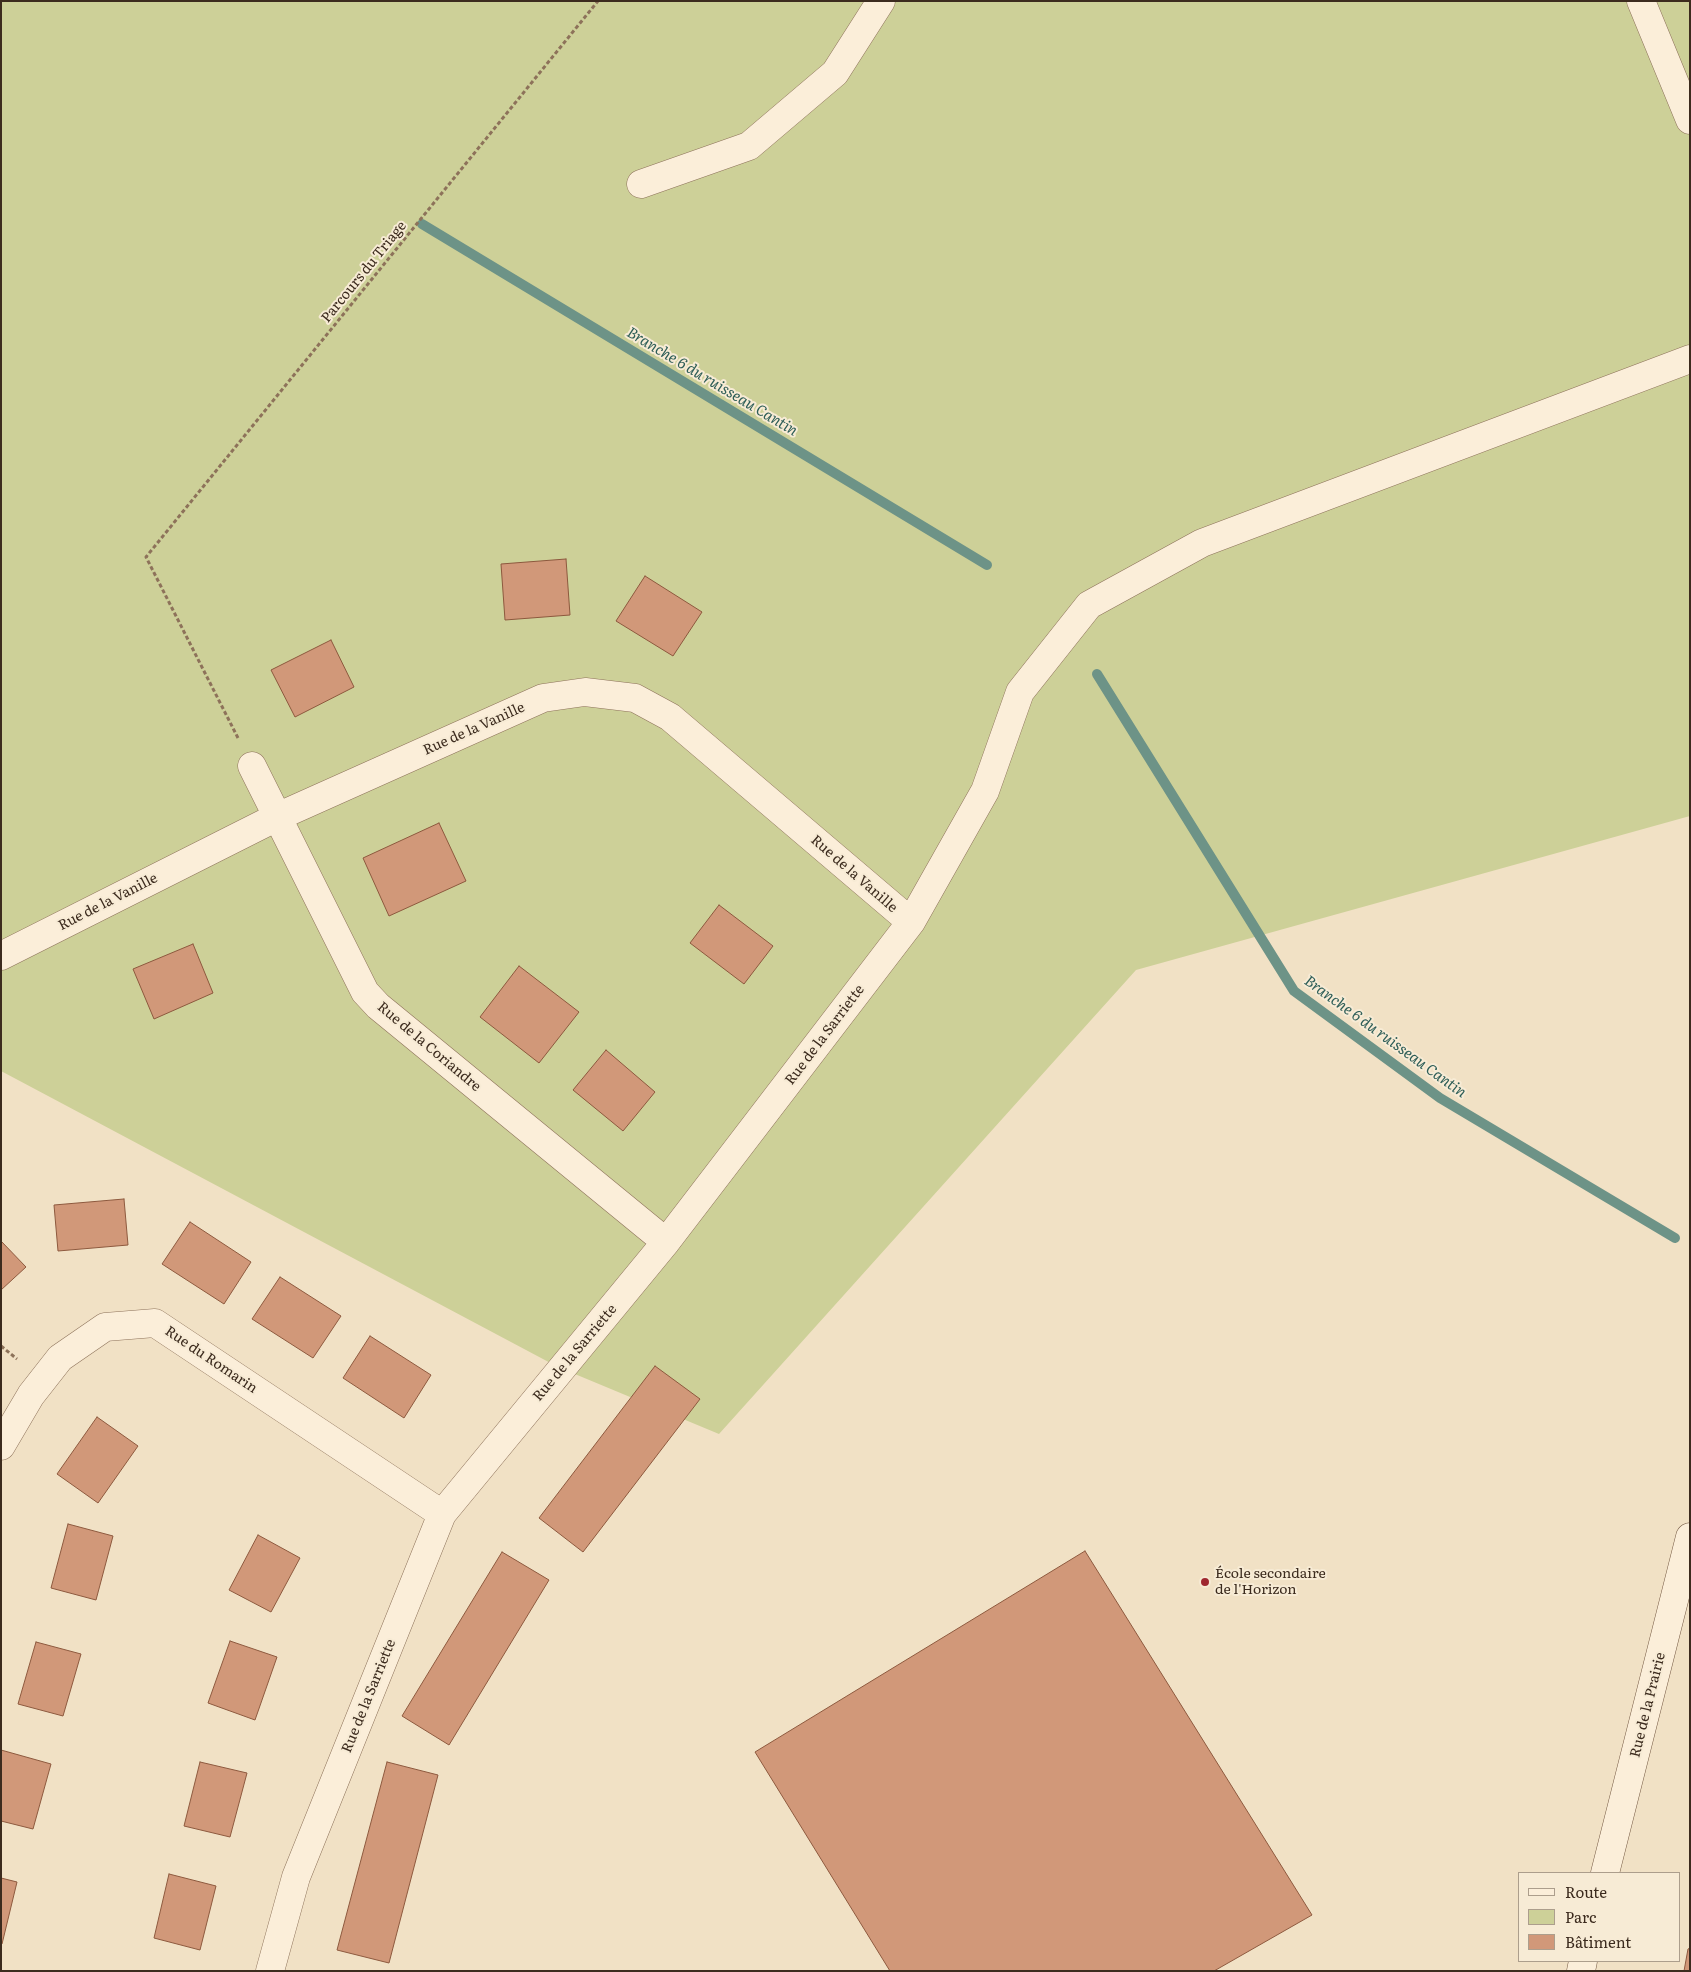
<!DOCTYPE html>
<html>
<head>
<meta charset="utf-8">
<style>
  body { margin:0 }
  #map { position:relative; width:1691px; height:1972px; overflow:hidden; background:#f1e1c5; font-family:Literata,serif }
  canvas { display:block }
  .frame { position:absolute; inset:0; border:2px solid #3c2b1e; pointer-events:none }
  .legend { position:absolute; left:1518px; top:1872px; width:162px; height:90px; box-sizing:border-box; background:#f7ebd5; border:1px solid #ac9e8c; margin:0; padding:6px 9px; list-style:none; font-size:15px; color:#3c2b1e }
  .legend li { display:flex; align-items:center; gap:10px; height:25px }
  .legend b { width:25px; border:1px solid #ac9e8c }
</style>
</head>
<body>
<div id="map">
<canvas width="1691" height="1972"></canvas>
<div class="frame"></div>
<ul class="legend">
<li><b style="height:6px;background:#fbeed9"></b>Route</li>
<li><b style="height:14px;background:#cdd098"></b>Parc</li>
<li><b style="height:14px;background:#d19879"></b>Bâtiment</li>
</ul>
</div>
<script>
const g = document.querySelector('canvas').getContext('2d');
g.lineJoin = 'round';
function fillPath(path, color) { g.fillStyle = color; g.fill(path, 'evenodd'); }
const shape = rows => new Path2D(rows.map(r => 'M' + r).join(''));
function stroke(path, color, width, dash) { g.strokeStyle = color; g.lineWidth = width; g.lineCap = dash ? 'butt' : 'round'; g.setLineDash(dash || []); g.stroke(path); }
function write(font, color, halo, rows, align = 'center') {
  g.font = font + ' Literata,serif'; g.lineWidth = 4; g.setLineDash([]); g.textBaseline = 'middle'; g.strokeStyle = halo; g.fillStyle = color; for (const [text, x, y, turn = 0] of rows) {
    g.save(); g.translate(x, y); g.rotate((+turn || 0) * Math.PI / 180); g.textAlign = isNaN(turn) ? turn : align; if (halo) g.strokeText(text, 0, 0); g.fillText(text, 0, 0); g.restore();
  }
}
fillPath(shape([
  [1,1,1690,1,1690,816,1136,970,719,1434,558,1367,1,1071]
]), '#cdd098');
stroke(shape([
  [422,224,987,565],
  [1097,674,1294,991,1440,1098,1675,1238]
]), '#6d9387', 10);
const building = shape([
  [566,559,570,615,505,620,501,564,566,559],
  [645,576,702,612,673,656,616,621,645,576],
  [331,640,354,687,295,717,271,670,331,640],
  [439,823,466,881,389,916,363,858,439,823],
  [719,905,773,946,744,984,690,943,719,905],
  [193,944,213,993,154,1019,133,969,193,944],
  [519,966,579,1012,539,1063,480,1017,519,966],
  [606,1050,655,1092,623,1131,573,1090,606,1050],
  [124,1199,128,1245,58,1251,54,1205,124,1199],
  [190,1222,251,1262,224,1304,162,1264,190,1222],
  [1,1241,26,1267,1,1290,1,1241],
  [280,1277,341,1316,313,1358,252,1319,280,1277],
  [370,1336,431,1375,404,1418,343,1378,370,1336],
  [655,1366,700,1399,583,1552,539,1518,655,1366],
  [97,1417,138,1446,98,1503,57,1474,97,1417],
  [68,1524,113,1536,96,1600,51,1588,68,1524],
  [258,1535,300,1558,271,1612,229,1590,258,1535],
  [1085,1551,1312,1915,1214,1971,890,1971,755,1752,1085,1551],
  [502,1552,549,1580,449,1745,402,1716,502,1552],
  [230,1641,277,1657,255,1720,208,1703,230,1641],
  [36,1642,81,1654,63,1716,18,1704,36,1642],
  [1,1750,51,1764,33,1829,1,1821,1,1750],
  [200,1762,247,1773,230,1837,184,1826,200,1762],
  [387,1762,438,1775,389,1963,337,1950,387,1762],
  [169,1874,216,1886,200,1950,154,1938,169,1874],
  [1,1878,17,1882,2,1944,1,1944,1,1878],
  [1690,1948,1690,1971,1684,1971,1688,1949,1690,1948]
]);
fillPath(building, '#d19879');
stroke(building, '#8d593e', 1);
const street = shape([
  [1641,1,1690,120],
  [641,184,749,146,835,73,881,1],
  [252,766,365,992,378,1006,666,1242],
  [1,956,277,817,543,698,585,692,635,698,670,717,911,922],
  [1,1446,31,1395,60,1358,105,1327,155,1323,442,1514],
  [270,1971,296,1877,442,1514,666,1242,911,922,985,791,1020,692,1089,605,1202,543,1690,359]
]);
const secondary = shape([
  [1605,1873,1690,1537],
  [1581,1971,1583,1961]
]);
stroke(street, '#8d725a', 29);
stroke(secondary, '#6f533d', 29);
stroke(shape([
  [238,738,146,557,598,1],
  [1,1346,17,1359]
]), '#8d725a', 3, [4, 2.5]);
stroke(street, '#fbeed9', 28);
stroke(secondary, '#fbeed9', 28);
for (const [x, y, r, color] of [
  [1205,1582,5,"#9f272f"]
]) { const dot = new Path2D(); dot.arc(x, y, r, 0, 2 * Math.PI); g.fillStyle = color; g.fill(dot); stroke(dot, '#f7ebd5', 2); }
write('14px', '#3c2b1e', '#f7ebd5', [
  ["Parcours du Triage",364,272,-51],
  ["Rue de la Vanille",474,729,-24],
  ["Rue de la Vanille",854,874,41],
  ["Rue de la Vanille",108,902,-27],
  ["Rue de la Sarriette",825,1035,-53],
  ["Rue de la Coriandre",429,1047,40],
  ["Rue de la Sarriette",575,1353,-50],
  ["Rue du Romarin",211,1360,34],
  ["Rue de la Sarriette",369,1696,-68],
  ["Rue de la Prairie",1648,1705,-76]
]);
write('14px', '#3c2b1e', '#f7ebd5', [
  ["École secondaire",1215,1574],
  ["de l'Horizon",1215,1590]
], 'left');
write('italic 15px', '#2d5d57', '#f7ebd5', [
  ["Branche 6 du ruisseau Cantin",712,382,31],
  ["Branche 6 du ruisseau Cantin",1385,1037,36]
]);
</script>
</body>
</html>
